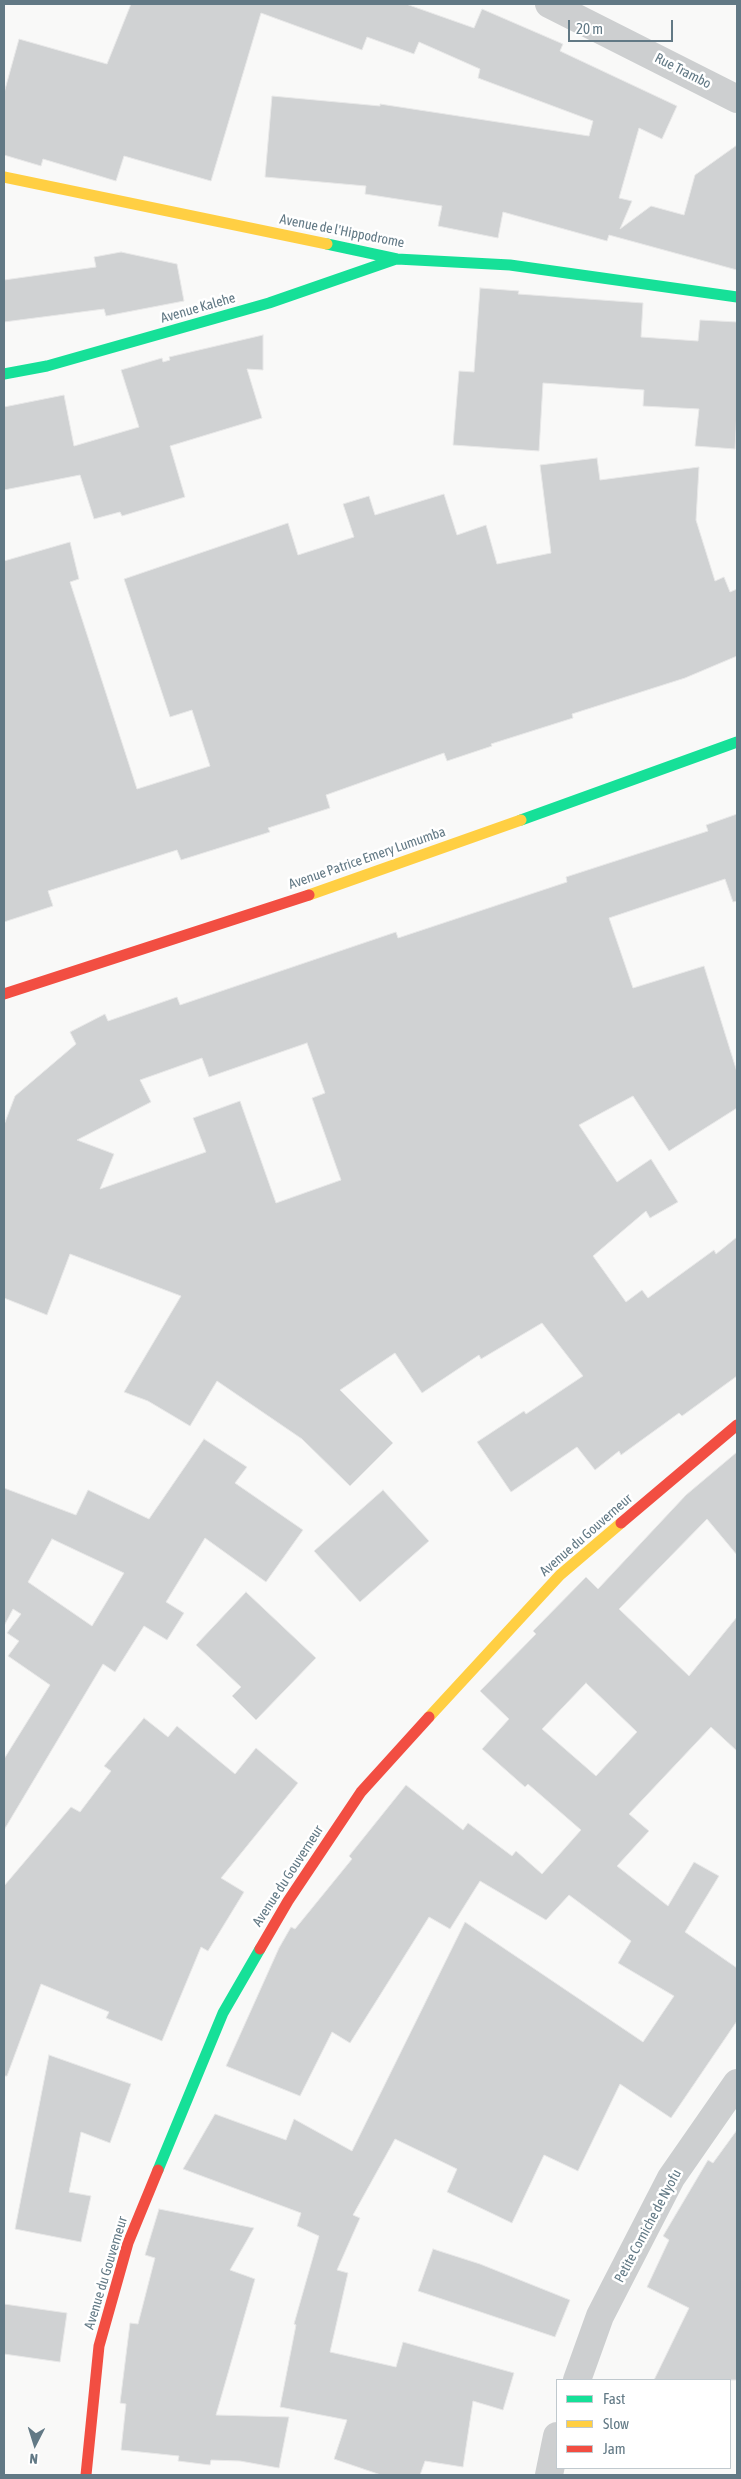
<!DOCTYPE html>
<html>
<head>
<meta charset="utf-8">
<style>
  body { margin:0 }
  #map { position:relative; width:741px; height:2479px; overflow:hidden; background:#f9f9f8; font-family:"Asap Condensed",sans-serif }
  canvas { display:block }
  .frame { position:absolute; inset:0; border:5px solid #627985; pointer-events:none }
  .legend { position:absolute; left:556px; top:2379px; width:175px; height:90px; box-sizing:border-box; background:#fff; border:1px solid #c0c9ce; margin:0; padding:6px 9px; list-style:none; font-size:15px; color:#627985 }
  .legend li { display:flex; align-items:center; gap:10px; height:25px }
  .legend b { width:25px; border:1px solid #c0c9ce }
  .north { position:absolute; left:10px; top:2419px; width:50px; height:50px; -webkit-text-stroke:4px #fff; paint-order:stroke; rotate:185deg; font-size:14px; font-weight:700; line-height:20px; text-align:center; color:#627985 }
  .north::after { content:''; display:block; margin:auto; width:18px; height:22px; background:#627985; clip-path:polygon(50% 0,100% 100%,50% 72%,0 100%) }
  .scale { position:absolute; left:568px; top:20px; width:105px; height:22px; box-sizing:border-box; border:2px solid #627985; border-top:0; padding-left:6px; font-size:15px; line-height:18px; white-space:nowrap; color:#627985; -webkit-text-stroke:4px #fff; paint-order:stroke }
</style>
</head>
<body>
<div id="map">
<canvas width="741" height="2479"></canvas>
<div class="frame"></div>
<ul class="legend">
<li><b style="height:6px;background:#16e098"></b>Fast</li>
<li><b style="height:6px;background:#ffcf43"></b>Slow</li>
<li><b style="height:6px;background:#f24e42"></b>Jam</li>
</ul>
<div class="north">N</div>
<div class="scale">20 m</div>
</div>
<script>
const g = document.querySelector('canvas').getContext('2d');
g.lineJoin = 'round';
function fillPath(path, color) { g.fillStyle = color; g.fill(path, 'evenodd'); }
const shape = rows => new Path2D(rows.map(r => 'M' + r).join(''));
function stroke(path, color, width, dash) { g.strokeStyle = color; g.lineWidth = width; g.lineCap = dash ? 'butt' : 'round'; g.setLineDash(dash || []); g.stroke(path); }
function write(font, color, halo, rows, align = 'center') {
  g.font = font + ' "Asap Condensed",sans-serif'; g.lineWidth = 5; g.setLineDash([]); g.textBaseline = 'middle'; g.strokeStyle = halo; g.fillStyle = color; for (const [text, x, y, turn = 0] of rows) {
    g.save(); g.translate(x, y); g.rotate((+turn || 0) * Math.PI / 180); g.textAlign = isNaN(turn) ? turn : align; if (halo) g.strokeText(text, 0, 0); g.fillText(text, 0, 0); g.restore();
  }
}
const building = shape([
  [131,4,406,4,474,28,482,9,563,44,560,51,677,106,662,139,639,128,619,198,632,201,620,229,651,206,684,215,695,175,737,145,737,270,609,235,607,241,503,212,498,238,438,226,442,206,365,194,366,186,265,177,272,96,380,106,380,104,589,136,593,121,478,78,480,69,419,42,414,54,367,37,362,50,261,13,211,181,124,156,116,181,43,159,41,166,4,155,4,93,19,39,107,64,131,4],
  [121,252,177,264,184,301,106,316,104,309,4,322,4,280,96,267,94,257,121,252],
  [480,288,519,291,518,294,643,303,641,337,698,341,700,320,737,322,737,410,735,449,695,446,699,409,643,406,644,390,543,383,539,451,453,445,459,371,474,372,480,288],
  [263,335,263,370,247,369,262,418,170,446,185,497,122,516,120,512,94,519,80,475,4,490,4,407,64,395,74,446,139,427,121,370,162,358,163,362,170,360,169,357,263,335],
  [597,458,600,480,699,467,696,520,715,581,724,577,730,592,737,589,737,656,685,678,572,714,573,718,491,744,492,746,447,761,444,753,326,795,330,808,268,828,270,832,181,860,177,850,48,891,53,906,4,922,4,561,70,542,79,579,70,582,137,789,210,766,192,710,170,717,124,579,288,523,298,555,354,537,343,504,369,496,375,515,444,494,457,535,486,525,497,564,551,553,540,465,597,458],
  [737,814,737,901,733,902,725,879,609,918,633,988,704,966,737,1072,737,1108,669,1151,633,1096,579,1125,617,1182,651,1159,678,1202,650,1218,646,1211,593,1256,626,1302,642,1290,648,1298,714,1250,716,1254,737,1237,737,1376,682,1416,679,1413,621,1455,619,1451,595,1470,577,1447,511,1492,477,1442,524,1411,526,1414,583,1376,542,1323,481,1359,479,1355,422,1393,395,1353,340,1390,393,1443,350,1486,302,1439,217,1381,190,1426,148,1401,124,1392,181,1296,70,1254,47,1315,4,1298,4,1125,15,1096,76,1044,70,1032,105,1014,108,1021,177,997,180,1005,396,932,398,938,567,882,566,877,708,831,706,825,737,814],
  [307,1043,325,1093,312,1098,341,1180,276,1203,240,1101,193,1118,206,1152,100,1189,114,1154,77,1140,151,1102,140,1080,202,1058,209,1077,307,1043],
  [204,1439,247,1467,235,1483,303,1530,266,1582,205,1538,166,1602,184,1613,167,1640,144,1626,115,1672,103,1664,4,1830,4,1759,50,1685,8,1656,19,1641,7,1633,21,1614,13,1609,4,1626,4,1488,76,1515,88,1490,149,1519,204,1439],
  [52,1539,124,1573,92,1626,28,1582,52,1539],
  [737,1452,737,1555,707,1519,619,1609,689,1676,737,1617,737,1751,711,1727,629,1814,649,1831,617,1866,668,1906,694,1862,719,1876,685,1932,737,1968,737,2021,671,2118,620,2084,578,2171,544,2155,512,2223,447,2192,457,2169,395,2139,353,2215,360,2218,337,2270,348,2273,330,2352,396,2367,403,2342,514,2373,503,2410,473,2401,463,2467,425,2461,420,2475,381,2475,334,2459,347,2420,280,2407,296,2325,294,2324,319,2236,297,2226,301,2213,183,2169,215,2114,286,2140,294,2119,352,2151,465,1922,643,2042,674,1996,618,1963,631,1941,569,1895,546,1920,480,1881,450,1929,429,1917,350,2043,332,2032,300,2096,226,2066,279,1948,291,1927,295,1929,352,1859,349,1856,406,1785,463,1830,468,1823,512,1856,516,1851,542,1874,581,1830,528,1784,525,1787,482,1749,509,1719,480,1691,536,1634,533,1631,586,1577,598,1589,686,1495,737,1452],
  [586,1683,637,1732,596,1776,542,1729,586,1683],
  [383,1490,429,1541,360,1602,314,1551,383,1490],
  [246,1592,316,1658,256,1720,232,1696,241,1687,196,1645,246,1592],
  [144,1718,168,1737,177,1726,235,1774,256,1748,298,1783,221,1878,244,1892,208,1951,201,1947,162,2041,106,2018,109,2012,41,1984,7,2076,4,2076,4,1886,71,1807,80,1812,111,1771,104,1766,144,1718],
  [49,2055,131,2084,110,2143,81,2132,69,2192,91,2196,81,2242,15,2229,49,2055],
  [737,2130,737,2380,654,2380,689,2308,647,2287,669,2240,663,2236,708,2160,713,2163,737,2130],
  [159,2209,254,2228,230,2270,255,2279,216,2415,289,2417,279,2468,240,2461,211,2460,210,2465,178,2461,179,2456,121,2450,126,2404,120,2403,130,2323,138,2324,155,2258,145,2255,159,2209],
  [433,2249,480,2264,570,2300,555,2337,418,2291,433,2249],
  [4,2304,67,2313,60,2362,4,2354,4,2304]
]);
fillPath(building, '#d0d2d3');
stroke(building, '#e8e8e8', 1);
stroke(shape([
  [549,4,737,99],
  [577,2380,600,2316,671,2178,737,2083],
  [549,2475,557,2436]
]), '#cdcfd0', 28);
stroke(shape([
  [327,244,397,259,510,265,737,297],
  [4,374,47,366,269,303,396,259],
  [521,820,737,742],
  [158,2170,223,2013,260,1949]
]), '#16e098', 11);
stroke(shape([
  [4,177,327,244],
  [309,895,521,820],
  [429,1717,560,1575,621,1523]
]), '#ffcf43', 11);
stroke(shape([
  [4,994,309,895],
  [621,1523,737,1425],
  [260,1949,288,1901,361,1792,429,1717],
  [86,2475,99,2346,128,2243,158,2170]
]), '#f24e42', 11);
write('14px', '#627985', '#fff', [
  ["Rue Trambo",683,71,27],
  ["Avenue de l'Hippodrome",342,231,11],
  ["Avenue Kalehe",198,308,-16],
  ["Avenue Patrice Emery Lumumba",367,858,-19],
  ["Avenue du Gouverneur",586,1535,-41],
  ["Avenue du Gouverneur",288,1876,-57],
  ["Petite Corniche de Nyofu",648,2226,-62],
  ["Avenue du Gouverneur",106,2273,-73]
]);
</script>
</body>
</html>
